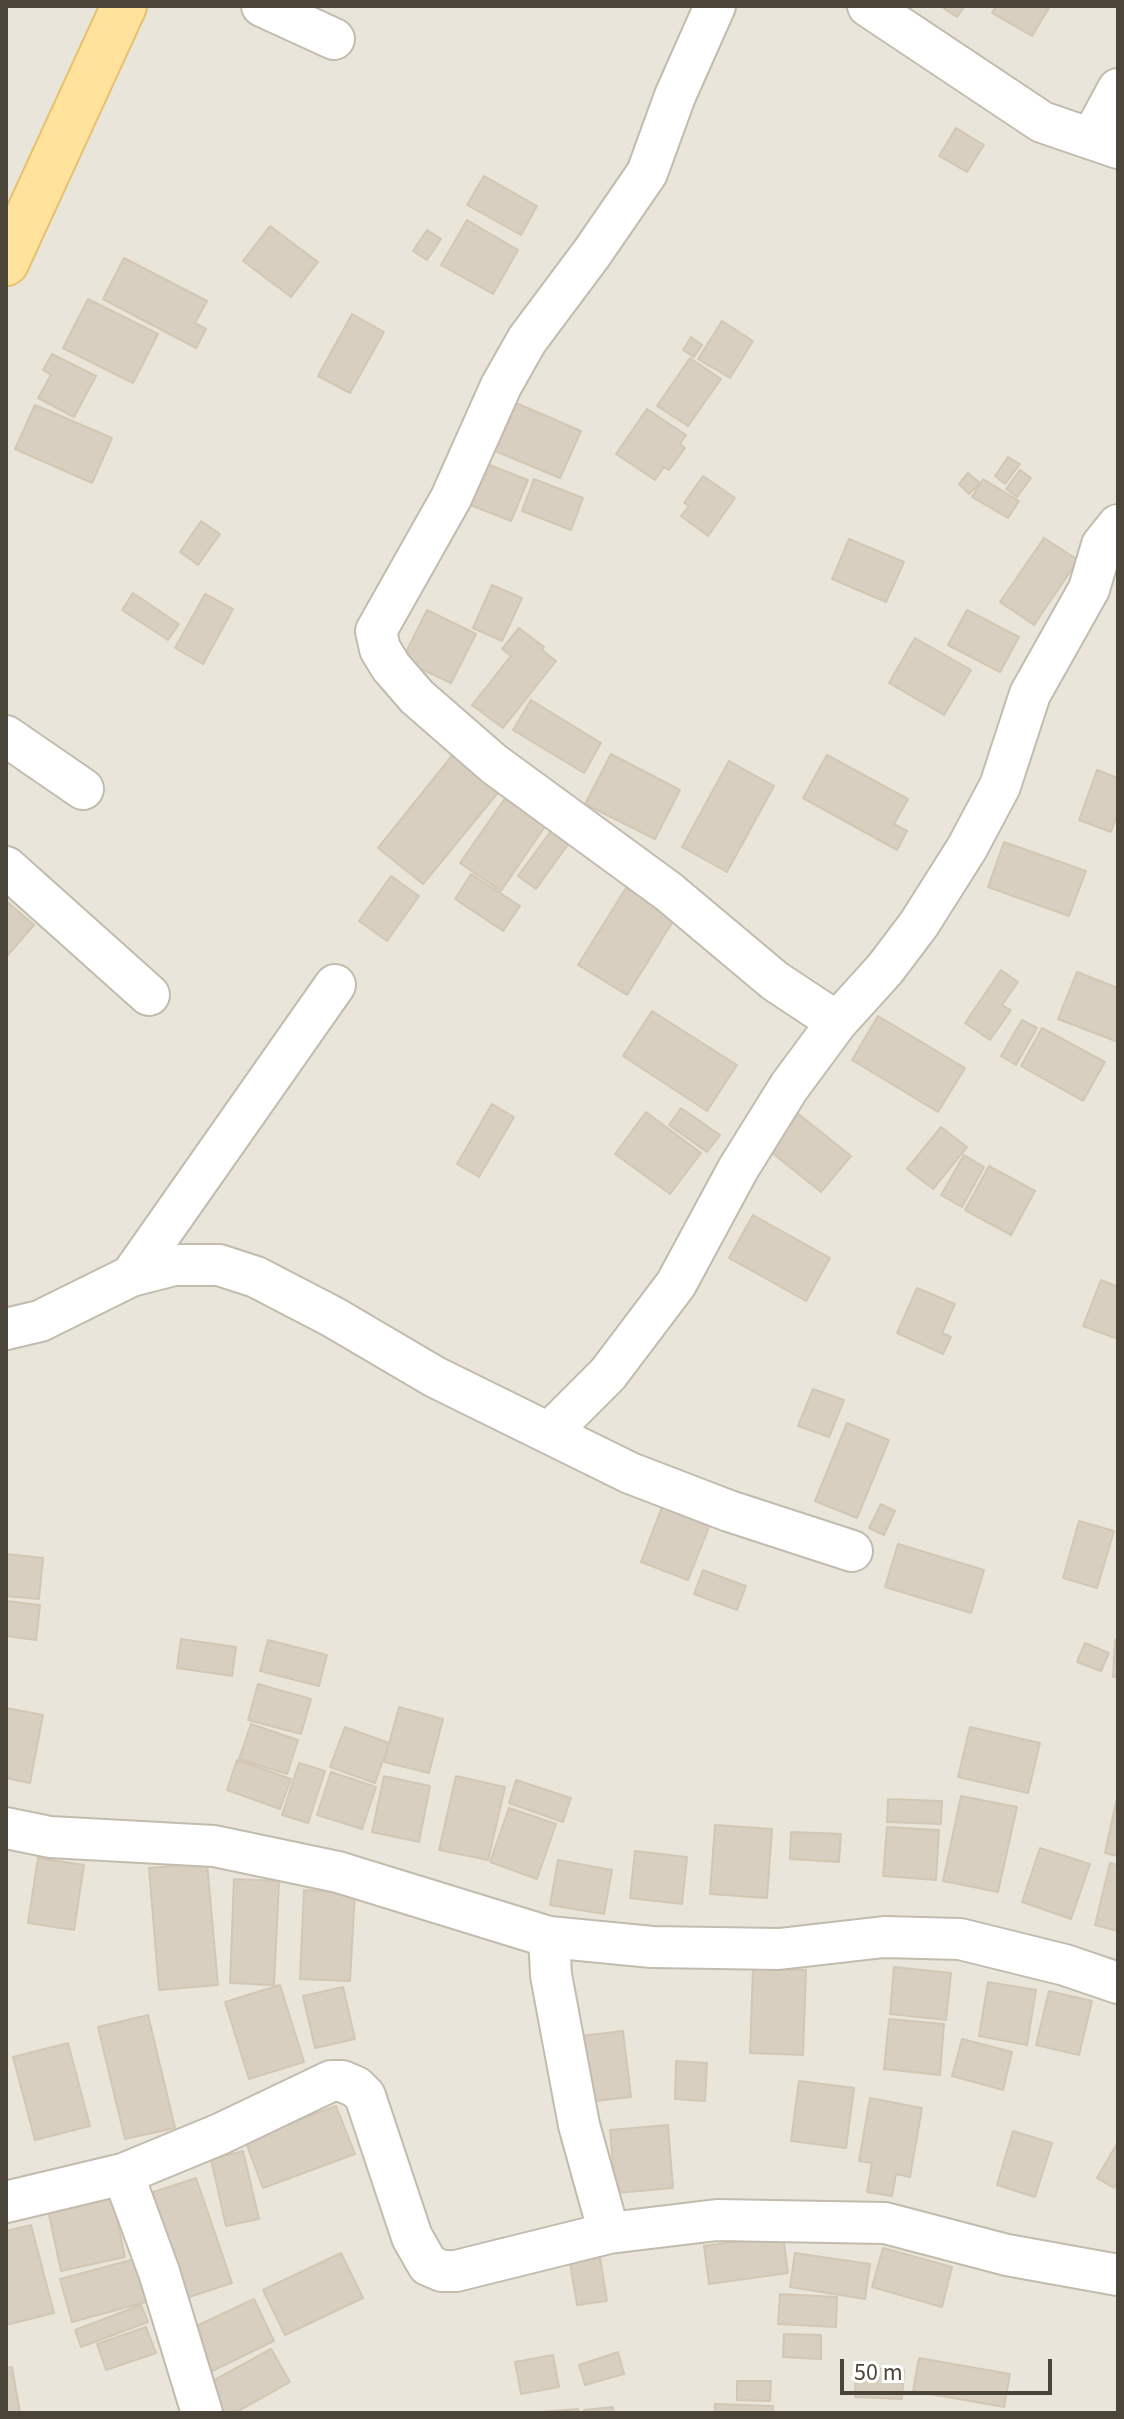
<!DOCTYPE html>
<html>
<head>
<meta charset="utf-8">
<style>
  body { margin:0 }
  #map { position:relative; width:1124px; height:2419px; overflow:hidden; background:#f6f3ec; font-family:"Source Sans 3",sans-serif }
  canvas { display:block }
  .frame { position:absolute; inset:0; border:8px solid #4b4439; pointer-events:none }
  .scale { position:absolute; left:840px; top:2359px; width:212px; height:36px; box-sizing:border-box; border:4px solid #4b4439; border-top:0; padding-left:10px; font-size:24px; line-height:28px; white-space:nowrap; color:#4b4439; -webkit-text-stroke:6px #fff; paint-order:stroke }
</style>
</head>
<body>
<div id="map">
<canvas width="1124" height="2419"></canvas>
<div class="frame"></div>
<div class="scale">50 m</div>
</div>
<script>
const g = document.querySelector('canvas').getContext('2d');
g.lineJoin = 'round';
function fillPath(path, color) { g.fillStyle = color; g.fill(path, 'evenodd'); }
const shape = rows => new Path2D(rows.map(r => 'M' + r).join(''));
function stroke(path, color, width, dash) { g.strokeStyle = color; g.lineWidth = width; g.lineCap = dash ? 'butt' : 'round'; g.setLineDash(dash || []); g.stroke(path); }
fillPath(shape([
  [6,6,1118,6,1118,2413,6,2413]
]), '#eae5da');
const building = shape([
  [940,6,965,6,957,17,940,6],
  [996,6,1050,6,1032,36,992,13,996,6],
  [956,128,984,145,967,172,939,156,956,128],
  [484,176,537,206,521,235,467,205,484,176],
  [467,220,518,250,493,294,441,265,467,220],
  [270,226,318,262,291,297,243,261,270,226],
  [427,230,441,239,427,260,413,251,427,230],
  [124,258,207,301,195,323,206,329,196,348,103,299,124,258],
  [88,299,158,334,133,383,63,348,88,299],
  [352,314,384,332,350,393,318,376,352,314],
  [722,321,753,341,730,378,698,359,722,321],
  [691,337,702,345,694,357,683,350,691,337],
  [52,354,96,376,74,417,38,398,51,375,43,370,52,354],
  [690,358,721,379,688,426,657,406,690,358],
  [509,400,581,431,560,478,488,448,509,400],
  [35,405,112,438,92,483,15,449,35,405],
  [647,409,686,435,680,444,685,448,669,470,664,467,655,480,616,454,647,409],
  [1008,457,1020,464,1005,484,995,476,1008,457],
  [482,462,528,480,511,521,465,503,482,462],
  [1020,470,1031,478,1017,497,1006,489,1020,470],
  [968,473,980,483,969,494,959,484,968,473],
  [703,476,735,498,708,536,681,516,689,506,684,503,703,476],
  [534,479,583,498,571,530,522,511,534,479],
  [983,479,1019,501,1008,518,972,497,983,479],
  [201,521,220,534,198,565,180,552,201,521],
  [1044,538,1078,560,1034,625,1000,602,1044,538],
  [849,539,904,562,886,602,832,579,849,539],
  [492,585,522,598,502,641,473,628,492,585],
  [133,593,179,624,168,640,122,610,133,593],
  [205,594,233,609,203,664,175,648,205,594],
  [427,610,476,634,451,683,402,660,427,610],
  [967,610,1019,637,1000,672,948,645,967,610],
  [519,628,544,647,542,650,556,661,503,728,472,705,511,656,502,649,519,628],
  [915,638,971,670,944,715,889,683,915,638],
  [531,700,601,743,584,773,513,730,531,700],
  [455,752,501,789,423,884,378,848,455,752],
  [611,754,680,790,655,839,585,804,611,754],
  [827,755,908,799,894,824,907,831,897,850,803,798,827,755],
  [729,761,774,786,727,872,682,847,729,761],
  [1097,770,1118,778,1118,812,1111,832,1079,820,1097,770],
  [508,794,548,822,501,891,460,863,508,794],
  [556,824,574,836,536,889,518,876,556,824],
  [1004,842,1086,871,1069,916,988,887,1004,842],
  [471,874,520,906,503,931,455,899,471,874],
  [391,876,419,896,387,941,359,921,391,876],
  [626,888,675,918,627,995,578,965,626,888],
  [6,901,34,925,6,957,6,901],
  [1001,970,1018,982,1002,1005,1011,1010,990,1040,965,1023,1001,970],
  [1077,972,1118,988,1118,1042,1058,1019,1077,972],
  [652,1011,737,1065,707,1111,623,1056,652,1011],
  [878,1016,965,1068,938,1112,852,1060,878,1016],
  [1022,1020,1037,1028,1016,1065,1001,1056,1022,1020],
  [1042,1028,1105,1062,1083,1101,1021,1066,1042,1028],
  [492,1104,514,1117,479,1177,457,1164,492,1104],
  [681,1108,720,1135,707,1152,669,1125,681,1108],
  [646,1112,701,1153,670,1194,615,1154,646,1112],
  [796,1112,851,1156,821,1192,766,1148,796,1112],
  [941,1127,967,1147,933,1189,907,1169,941,1127],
  [964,1155,984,1167,962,1207,941,1195,964,1155],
  [989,1166,1035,1191,1011,1235,965,1210,989,1166],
  [753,1215,830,1258,806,1301,729,1258,753,1215],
  [1101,1280,1118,1287,1118,1339,1083,1326,1101,1280],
  [917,1288,955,1304,942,1333,951,1337,943,1354,897,1333,917,1288],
  [813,1389,844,1400,829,1437,798,1426,813,1389],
  [847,1423,889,1440,857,1518,815,1501,847,1423],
  [665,1499,713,1517,688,1580,641,1562,665,1499],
  [881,1504,895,1511,884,1535,869,1528,881,1504],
  [1079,1521,1114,1531,1097,1588,1063,1578,1079,1521],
  [898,1544,984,1570,971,1613,885,1587,898,1544],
  [6,1554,43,1558,39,1599,6,1596,6,1554],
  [703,1570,746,1586,737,1610,694,1594,703,1570],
  [6,1601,40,1605,36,1640,6,1636,6,1601],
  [181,1639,236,1647,232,1676,177,1668,181,1639],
  [268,1640,327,1655,319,1686,260,1671,268,1640],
  [1115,1640,1118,1640,1118,1677,1113,1677,1115,1640],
  [1085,1643,1109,1653,1101,1671,1077,1662,1085,1643],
  [258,1684,311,1699,301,1734,248,1720,258,1684],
  [399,1707,443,1719,429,1773,384,1762,399,1707],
  [6,1708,43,1715,30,1783,6,1778,6,1708],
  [251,1724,298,1740,287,1774,239,1759,251,1724],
  [345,1727,389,1743,375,1783,330,1767,345,1727],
  [970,1727,1040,1743,1028,1793,958,1777,970,1727],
  [237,1760,291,1779,280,1809,227,1790,237,1760],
  [299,1763,325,1771,308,1823,282,1815,299,1763],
  [331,1772,376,1787,362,1829,317,1815,331,1772],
  [384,1776,430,1786,419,1842,372,1832,384,1776],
  [456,1776,505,1787,488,1860,439,1850,456,1776],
  [516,1780,571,1798,563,1822,509,1803,516,1780],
  [1118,1793,1118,1856,1105,1853,1118,1793],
  [961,1796,1017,1807,998,1892,943,1881,961,1796],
  [888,1799,942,1801,941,1824,887,1822,888,1799],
  [509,1808,556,1824,537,1879,490,1862,509,1808],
  [715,1825,772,1829,767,1898,710,1894,715,1825],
  [887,1827,939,1830,936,1880,883,1876,887,1827],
  [791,1832,841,1834,839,1862,790,1859,791,1832],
  [1040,1848,1090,1864,1071,1919,1022,1902,1040,1848],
  [635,1851,687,1857,682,1904,630,1898,635,1851],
  [38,1858,84,1865,74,1930,28,1923,38,1858],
  [558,1860,612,1870,604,1914,550,1905,558,1860],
  [207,1863,218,1985,159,1990,149,1868,207,1863],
  [1110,1863,1118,1865,1118,1931,1095,1925,1110,1863],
  [234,1879,279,1881,274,1985,230,1983,234,1879],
  [304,1890,355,1892,350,1981,300,1979,304,1890],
  [894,1967,951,1973,946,2020,890,2014,894,1967],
  [753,1968,806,1970,803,2055,750,2053,753,1968],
  [988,1982,1036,1990,1027,2045,979,2036,988,1982],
  [280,1985,304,2062,249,2079,225,2002,280,1985],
  [343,1987,355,2039,315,2048,303,1996,343,1987],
  [1049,1991,1092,2001,1079,2055,1036,2045,1049,1991],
  [148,2015,175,2128,125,2139,98,2027,148,2015],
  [889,2019,944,2024,940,2075,884,2069,889,2019],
  [623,2031,631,2097,587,2102,580,2036,623,2031],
  [962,2039,1012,2052,1003,2090,952,2076,962,2039],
  [68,2043,90,2126,35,2140,13,2057,68,2043],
  [676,2061,707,2063,705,2101,675,2099,676,2061],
  [799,2081,854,2088,846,2148,791,2141,799,2081],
  [870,2098,922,2108,910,2177,896,2174,892,2196,867,2192,872,2163,859,2161,870,2098],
  [336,2106,355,2154,263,2188,245,2140,336,2106],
  [668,2125,673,2188,616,2193,610,2130,668,2125],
  [1013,2131,1052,2143,1035,2197,997,2185,1013,2131],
  [1118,2142,1118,2182,1114,2188,1097,2178,1118,2142],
  [243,2151,259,2219,226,2226,211,2159,243,2151],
  [196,2178,232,2283,180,2300,144,2195,196,2178],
  [112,2197,125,2257,61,2271,48,2210,112,2197],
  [31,2225,54,2313,6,2325,6,2231,31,2225],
  [783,2235,788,2273,709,2284,704,2246,783,2235],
  [598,2245,607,2301,577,2305,568,2250,598,2245],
  [883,2248,952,2267,942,2307,872,2287,883,2248],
  [341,2253,363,2298,285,2335,263,2290,341,2253],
  [795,2253,870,2264,865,2299,790,2287,795,2253],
  [135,2259,146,2302,72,2322,60,2279,135,2259],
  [780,2294,837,2297,836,2327,778,2324,780,2294],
  [254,2299,274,2341,212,2371,192,2328,254,2299],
  [141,2305,148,2322,81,2347,75,2330,141,2305],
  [146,2327,156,2353,106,2370,97,2344,146,2327],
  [784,2334,821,2335,821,2359,783,2357,784,2334],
  [271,2349,290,2382,235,2413,212,2413,198,2389,271,2349],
  [618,2352,624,2374,585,2385,579,2365,618,2352],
  [553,2355,559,2387,521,2394,515,2362,553,2355],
  [919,2358,1010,2374,1004,2407,913,2391,919,2358],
  [12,2367,20,2413,6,2413,6,2368,12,2367],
  [856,2368,904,2370,902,2399,855,2397,856,2368],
  [737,2381,771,2381,770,2401,737,2400,737,2381],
  [715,2404,773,2406,773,2413,715,2413,715,2404],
  [613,2407,614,2413,584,2413,584,2410,613,2407],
  [578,2409,579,2413,541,2413,541,2412,578,2409]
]);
fillPath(building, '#d8cfc1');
stroke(building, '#d3c7b4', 2);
const minor = shape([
  [262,6,334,39],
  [715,6,675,96,647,173,592,253,527,340,501,386,451,498,376,631,380,649,391,667,417,697,494,764,669,892,775,981,837,1022,885,969,919,924,967,848,1000,786,1030,694,1089,589,1102,545,1118,525],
  [868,6,1042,122,1118,148],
  [1091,139,1118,89],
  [6,736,83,789],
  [6,867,149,995],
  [131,1276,335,985],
  [6,1329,40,1321,131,1276,174,1265,219,1265,256,1277,333,1317,435,1377,630,1473,729,1511,852,1551],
  [550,1432,608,1374,676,1284,738,1169,789,1087,837,1022],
  [6,1828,50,1837,214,1846,338,1872,549,1937,652,1947,779,1949,884,1937,960,1939,1065,1965,1118,1983],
  [549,1937,551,1975,579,2125,609,2233],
  [123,2174,159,2272,202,2413],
  [6,2202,123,2174,220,2134,331,2081,342,2081,356,2087,365,2096,412,2237,428,2265,442,2271,456,2271,609,2233,717,2220,885,2223,1007,2255,1118,2275]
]);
const major = shape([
  [6,263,124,6]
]);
stroke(minor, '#c2bbae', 44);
stroke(major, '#e6c16a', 48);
stroke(minor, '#fff', 40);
stroke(major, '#ffe39c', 44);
</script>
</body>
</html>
